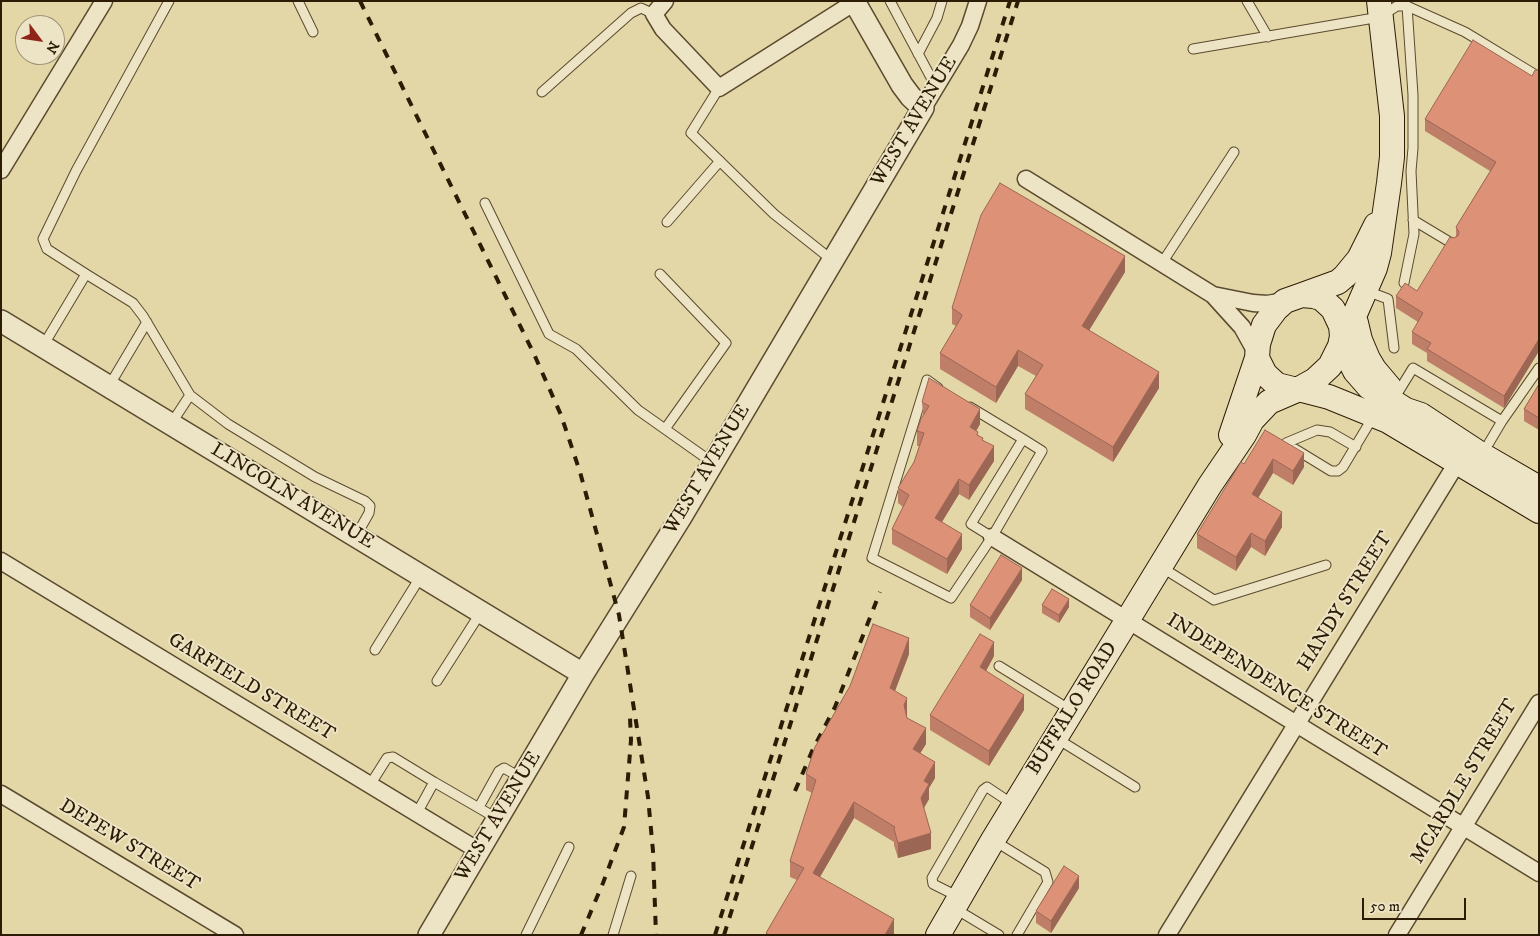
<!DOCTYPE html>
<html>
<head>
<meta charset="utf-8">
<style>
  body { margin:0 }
  #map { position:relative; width:1540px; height:936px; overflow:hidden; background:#e3d6a7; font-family:"IM FELL DW Pica",serif }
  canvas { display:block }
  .frame { position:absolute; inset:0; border:2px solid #2c1c05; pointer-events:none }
  .north { position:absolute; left:15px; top:15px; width:50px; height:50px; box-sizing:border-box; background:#ede4c6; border:1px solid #a09479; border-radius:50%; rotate:121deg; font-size:14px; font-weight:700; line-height:20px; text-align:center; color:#2c1c05 }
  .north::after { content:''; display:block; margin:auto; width:18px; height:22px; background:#8f2418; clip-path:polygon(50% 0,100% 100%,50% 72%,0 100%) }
  .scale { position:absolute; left:1362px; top:898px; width:104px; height:22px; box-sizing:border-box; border:2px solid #2c1c05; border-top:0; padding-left:6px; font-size:15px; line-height:18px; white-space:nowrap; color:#2c1c05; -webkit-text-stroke:4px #ede4c6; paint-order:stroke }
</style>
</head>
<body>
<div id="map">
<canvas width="1540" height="936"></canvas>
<div class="frame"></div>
<div class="north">N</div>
<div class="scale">50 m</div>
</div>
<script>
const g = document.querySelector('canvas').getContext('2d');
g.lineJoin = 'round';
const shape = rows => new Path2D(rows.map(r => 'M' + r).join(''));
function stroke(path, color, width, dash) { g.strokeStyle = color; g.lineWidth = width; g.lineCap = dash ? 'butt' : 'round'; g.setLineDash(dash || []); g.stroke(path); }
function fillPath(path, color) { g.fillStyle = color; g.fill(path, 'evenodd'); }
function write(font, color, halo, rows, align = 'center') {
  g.font = font + ' "IM FELL DW Pica",serif'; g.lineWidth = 4; g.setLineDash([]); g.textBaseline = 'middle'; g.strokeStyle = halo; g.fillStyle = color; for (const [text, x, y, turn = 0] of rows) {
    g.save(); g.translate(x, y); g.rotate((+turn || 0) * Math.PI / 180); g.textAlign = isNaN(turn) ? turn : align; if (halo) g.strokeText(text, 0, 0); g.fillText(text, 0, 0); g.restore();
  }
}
const service = shape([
  [298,1,313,32],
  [890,1,936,87],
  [1247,1,1268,37],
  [1407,6,1465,32,1539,77],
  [1193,49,1380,17,1397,6,1407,6,1413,95,1413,148,1411,171,1414,234,1404,283],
  [918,54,937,18,942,1],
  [719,88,691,133,774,214,832,260],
  [542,92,631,13,641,8,654,14],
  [485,203,549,334,576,349,638,410,713,463],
  [1413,220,1453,244],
  [667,222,720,161],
  [1162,263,1234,152],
  [86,274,133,303,143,316,190,395,171,424],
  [660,274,726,343,665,429],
  [1367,291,1388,299,1394,348],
  [43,346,86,274,47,249,43,239,76,171,169,1],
  [109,386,147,322],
  [938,388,927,380,872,558,951,598,992,537,1042,451,1023,439],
  [1397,394,1413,368,1502,421],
  [190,395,228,424,315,477,365,501,370,506,369,513,356,536],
  [970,407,1023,439,971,524,992,537],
  [1286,443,1317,430,1330,432,1356,447],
  [1295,449,1331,471,1338,471,1343,467,1373,417],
  [1483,453,1502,421,1539,368],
  [1161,567,1214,600,1326,565],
  [375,650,421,576],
  [999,666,1072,711],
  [437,681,481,612],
  [1056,738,1135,787],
  [434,782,498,819],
  [370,785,387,758,393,757,434,782,417,813],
  [479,807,499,771,504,768,521,778],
  [993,840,1045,872,1048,882,1017,935],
  [959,897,933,884,932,878,983,790,987,787,1014,805],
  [954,908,999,935],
  [526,935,569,847],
  [613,935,631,876]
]);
const minor = shape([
  [665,1,654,14,663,29,719,88,855,2],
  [923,108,961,45,970,26,978,1],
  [1,170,104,1],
  [1026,179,1213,295,1242,327,1257,354],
  [1213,295,1253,303,1267,304,1285,301],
  [992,537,1539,873],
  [1,561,479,851],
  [1,794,235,935],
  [1167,935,1463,453],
  [1397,935,1539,703]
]);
const tertiary = shape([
  [1,321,583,674],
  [429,935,583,674,681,517,923,108,911,97,902,85,854,1]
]);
const secondary = shape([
  [1302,295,1313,296,1321,298,1333,309,1341,326,1342,336,1340,346,1330,366,1315,380,1297,390,1277,385,1265,374,1257,358,1258,344,1264,325,1276,309,1285,301,1302,295],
  [1302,295,1338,282,1345,276,1359,259,1376,225],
  [1356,323,1360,340,1368,359,1374,369,1390,388],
  [1342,335,1355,314,1375,268,1379,253,1389,183,1392,157,1392,116,1379,1],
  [1342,336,1350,361,1355,371,1369,387,1406,410,1421,415,1482,455,1539,488],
  [1298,389,1329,397,1388,421,1539,511],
  [1231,435,1257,358],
  [938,935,993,840,1210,485,1244,435,1252,420,1269,402,1297,390]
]);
stroke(service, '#5a4a2e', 11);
stroke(minor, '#5a4a2e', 19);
stroke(tertiary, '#5a4a2e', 24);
stroke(secondary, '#2c1c05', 26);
stroke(service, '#ede4c6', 9);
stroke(minor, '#ede4c6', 16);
stroke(tertiary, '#ede4c6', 21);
stroke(secondary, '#ede4c6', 24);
stroke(shape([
  [360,1,534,354,561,415,580,472,619,615,648,797,653,851,656,935],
  [795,791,813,749,835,707,880,592],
  [581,935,603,883,624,827,631,740,630,718],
  [715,935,1010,1],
  [724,935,1018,1]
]), '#2c1c05', 4, [9, 9]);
fillPath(shape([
  [1539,70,1539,351,1504,408,1427,361,1427,353,1412,344,1412,332,1418,322,1396,308,1396,296,1417,291,1453,238,1456,237,1456,227,1490,171,1425,131,1425,119,1532,76],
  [1125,272,1089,330,1159,388,1113,462,1025,409,1025,394,1036,376,1018,366,996,403,940,369,940,353,956,326,952,324,952,308],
  [1539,384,1539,430,1524,421,1524,409],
  [922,402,980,424,976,431,978,435,983,440,994,461,969,500,959,494,942,522,962,549,947,574,892,544,892,529,903,507,898,503,898,488,914,462,919,446,917,446,917,431,923,417],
  [1304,453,1304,467,1293,485,1273,473,1258,498,1282,527,1265,556,1251,547,1236,571,1197,548,1197,534,1244,464],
  [1022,580,990,630,970,617,970,605],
  [1042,605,1069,607,1059,623,1042,613],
  [909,654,895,691,907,714,907,718,926,744,920,753,935,778,929,788,929,799,924,808,931,849,898,858,894,845,894,842,854,818,820,877,894,935,766,935,766,933,797,880,790,877,790,861,812,793,806,790,806,774],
  [994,656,986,671,1024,710,989,766,930,730,930,715],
  [1079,888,1051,933,1036,923,1036,911]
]), '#be7e67');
fillPath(shape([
  [1125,256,1125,272,1082,342,1082,326],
  [1539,339,1539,351,1504,408,1504,396],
  [1018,350,1018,366,996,403,996,387],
  [1159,372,1159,388,1113,462,1113,447],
  [980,409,980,424,970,442,970,427],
  [994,446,994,461,969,500,969,485],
  [1304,453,1304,467,1293,485,1293,471],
  [1273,459,1273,473,1252,508,1252,494],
  [959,479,959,494,935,533,935,518],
  [1282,512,1282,527,1265,556,1265,541],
  [1251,533,1251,547,1236,571,1236,557],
  [962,534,962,549,947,574,947,559],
  [1022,568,1022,580,990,630,990,618],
  [1069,599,1069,607,1059,623,1059,615],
  [909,638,909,654,890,704,890,688],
  [994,642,994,656,980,682,980,667],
  [1024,695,1024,710,989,766,989,751],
  [907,698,907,714,904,721,904,705],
  [926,728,926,744,913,765,913,749],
  [935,762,935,778,929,788,929,799,921,813,921,798,924,781],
  [854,802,854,818,813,889,813,873],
  [931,833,931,849,898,858,898,843],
  [1079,876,1079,888,1051,933,1051,921],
  [894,919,894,935,885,935]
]), '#9b6654');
const building = shape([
  [1473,40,1532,76,1535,70,1539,70,1539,339,1504,396,1427,349,1431,343,1412,332,1423,313,1396,296,1405,283,1417,291,1450,237,1453,238,1458,236,1459,232,1456,227,1496,162,1425,119,1473,40],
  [1000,183,1125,256,1082,326,1159,372,1113,447,1025,394,1043,365,1018,350,996,387,940,353,962,316,961,314,952,308,981,215,1000,183],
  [929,378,980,409,970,427,978,432,977,435,983,438,982,440,994,446,969,485,959,479,935,518,962,534,947,559,892,529,909,495,898,488,914,462,924,433,917,431,921,419,929,406,922,402,929,378],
  [1539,384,1539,418,1524,409,1539,384],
  [1265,430,1304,453,1293,471,1273,459,1252,494,1282,512,1265,541,1251,533,1236,557,1197,534,1241,462,1244,464,1265,430],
  [1001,555,1022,568,990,618,970,605,1001,555],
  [1052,589,1069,599,1059,615,1042,605,1052,589],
  [873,624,909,638,890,688,907,698,904,705,907,718,926,728,913,749,935,762,924,781,929,784,921,798,931,833,898,843,894,829,895,827,854,802,813,873,894,919,885,935,769,935,766,933,804,868,790,861,816,780,806,774,815,747,850,686,873,624],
  [980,634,994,642,980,667,1024,695,989,751,930,715,980,634],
  [1064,866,1079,876,1051,921,1036,911,1064,866]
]);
fillPath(building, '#dd9278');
stroke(building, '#9b6654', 1);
write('20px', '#2c1c05', '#ede4c6', [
  ["WEST AVENUE",915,122,-59],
  ["WEST AVENUE",708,470,-59],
  ["LINCOLN AVENUE",292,497,31],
  ["HANDY STREET",1346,602,-58],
  ["INDEPENDENCE STREET",1276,687,32],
  ["GARFIELD STREET",251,688,31],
  ["BUFFALO ROAD",1073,709,-58],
  ["MCARDLE STREET",1465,782,-59],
  ["WEST AVENUE",499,817,-59],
  ["DEPEW STREET",129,846,31]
]);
</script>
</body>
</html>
